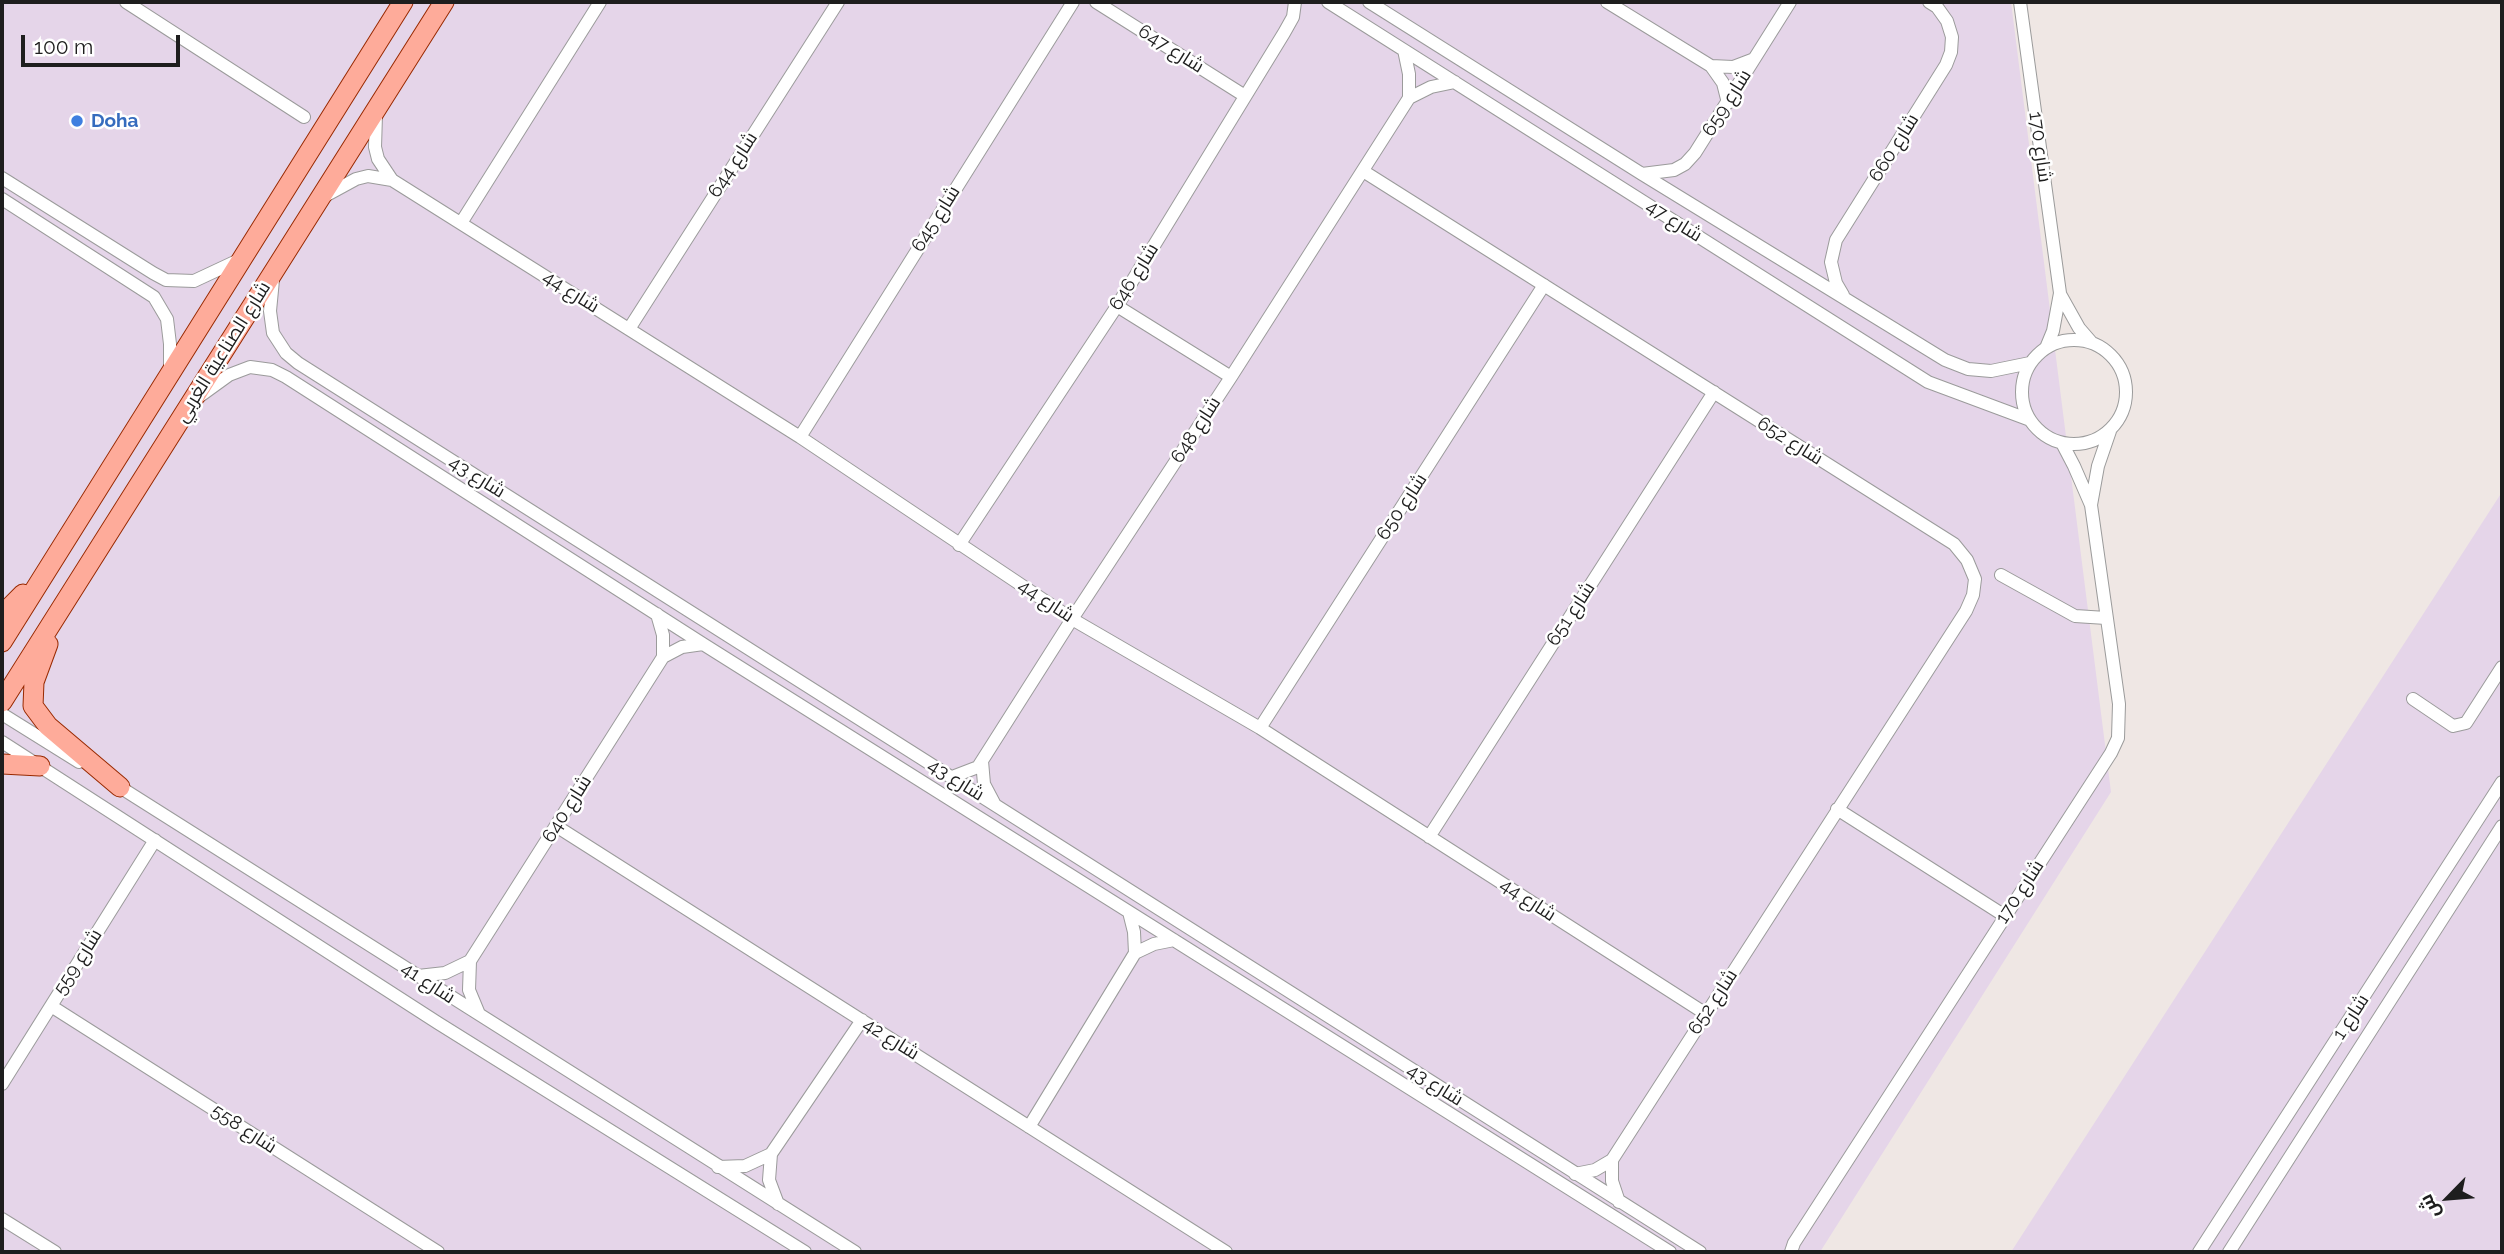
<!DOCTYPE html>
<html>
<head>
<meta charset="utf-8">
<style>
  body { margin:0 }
  #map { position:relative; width:2504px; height:1254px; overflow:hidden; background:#efe7e4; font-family:Raleway,Cairo,sans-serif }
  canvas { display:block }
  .frame { position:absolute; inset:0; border:4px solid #1e1e1e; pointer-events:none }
  .north { position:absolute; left:2413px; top:1163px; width:70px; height:70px; -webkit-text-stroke:5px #fff; paint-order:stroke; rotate:245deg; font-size:19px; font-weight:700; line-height:28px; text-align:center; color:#1e1e1e }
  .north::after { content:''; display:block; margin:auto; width:24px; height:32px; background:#1e1e1e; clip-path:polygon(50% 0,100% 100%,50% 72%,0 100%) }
  .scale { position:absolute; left:21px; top:35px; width:159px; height:32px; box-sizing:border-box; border:4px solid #1e1e1e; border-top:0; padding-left:9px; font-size:21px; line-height:24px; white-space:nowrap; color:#1e1e1e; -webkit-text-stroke:5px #fff; paint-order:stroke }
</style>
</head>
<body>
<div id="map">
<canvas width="2504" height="1254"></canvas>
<div class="frame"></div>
<div class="north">ش</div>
<div class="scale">100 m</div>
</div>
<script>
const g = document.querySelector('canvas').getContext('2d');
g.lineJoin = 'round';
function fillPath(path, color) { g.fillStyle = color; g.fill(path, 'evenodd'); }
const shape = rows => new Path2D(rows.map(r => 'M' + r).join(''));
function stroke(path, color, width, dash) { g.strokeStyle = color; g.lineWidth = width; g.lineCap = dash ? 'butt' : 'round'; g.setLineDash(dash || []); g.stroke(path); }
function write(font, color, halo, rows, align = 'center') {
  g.font = font + ' Raleway,Cairo,sans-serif'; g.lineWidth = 5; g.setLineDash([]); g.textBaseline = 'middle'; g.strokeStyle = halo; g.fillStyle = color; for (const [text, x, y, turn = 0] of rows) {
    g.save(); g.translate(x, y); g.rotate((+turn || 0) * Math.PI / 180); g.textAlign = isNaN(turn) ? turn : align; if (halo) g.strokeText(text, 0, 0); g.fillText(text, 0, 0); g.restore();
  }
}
fillPath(shape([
  [2,2,2011,2,2111,792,1820,1252,2,1252],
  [2502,492,2502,1252,2011,1252]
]), '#e5d5e9');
const street = shape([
  [126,2,304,117],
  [1096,2,1245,96],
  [1328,2,1928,382,2030,420],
  [1369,2,1642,174,1945,360,1968,369,1991,371,2030,363],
  [1607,2,1711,66,1723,83,1728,103],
  [2020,2,2060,293,2053,331,2046,348],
  [1404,50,1409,74,1409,98],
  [1711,66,1733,67,1754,59],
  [376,115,375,147,378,159,392,180],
  [1363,171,1954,544,1967,560,1975,579,1973,595,1966,611,1612,1160,1595,1170,1575,1174],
  [1642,174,1674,170,1685,164,1695,153,1790,2],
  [2,178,153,273,166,280,194,281,241,259],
  [323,197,356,179,368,176,392,180,800,437,1072,619,1260,728,1706,1014],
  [2,199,154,297,167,319,170,344,170,371],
  [461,223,600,2],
  [273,280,270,311,273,333,286,353,298,363,1700,1252],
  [2060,294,2079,328,2092,343],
  [1843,295,1836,283,1831,262,1836,240,1946,65,1951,52,1952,37,1947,21,1937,7,1929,2],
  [1117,306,1231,377],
  [629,329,838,2],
  '2022 392a52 52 0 1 1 104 0a52 52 0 1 1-104 0Z',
  [200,396,229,375,250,367,272,370,286,377,703,644,1670,1252],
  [800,437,1073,2],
  [2091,505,2098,466,2110,431],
  [959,545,1117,306,1284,33,1293,17,1295,2],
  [2001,575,2075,616,2106,618],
  [657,614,663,635,663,657],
  [2413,699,2453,726,2466,723,2502,667],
  [2,714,79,762],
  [1260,728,1544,285],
  [2,742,438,1023,805,1252],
  [982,761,984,784,994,803],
  [952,777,978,767,1072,619,1231,377,1409,98,1431,87,1455,82],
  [115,784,855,1252],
  [1837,809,2005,916],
  [556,826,1226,1252],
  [1429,837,1714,392],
  [1129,912,1134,932,1135,953],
  [418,976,445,973,470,961],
  [51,1006,438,1252],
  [479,1014,469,990,470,961,663,657,682,647,703,644],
  [2,1084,155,840],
  [1029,1127,1135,953,1154,944,1174,940],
  [1612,1160,1612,1181,1619,1202],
  [718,1167,745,1166,771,1154],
  [778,1204,769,1180,771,1154,862,1020],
  [2,1219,55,1252],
  [1791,1252,1794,1243,2111,753,2118,738,2119,704,2091,505,2074,466,2062,443],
  [2199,1252,2502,782],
  [2229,1252,2502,826]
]);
const primary = shape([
  [2,615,23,594],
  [2,642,403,2],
  [48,644,34,682,33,706,48,726,120,787],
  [2,702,444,2],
  [2,764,40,766]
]);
stroke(street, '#9b9b9b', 14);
stroke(primary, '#982900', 21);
stroke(street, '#fff', 12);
stroke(primary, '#feab9a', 19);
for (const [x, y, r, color] of [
  [77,121,7,"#3f7fe0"]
]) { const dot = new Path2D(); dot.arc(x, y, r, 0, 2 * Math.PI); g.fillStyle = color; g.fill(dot); stroke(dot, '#fff', 2.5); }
write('19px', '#1e1e1e', '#fff', [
  ["شارع 647",1171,49,32],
  ["شارع 659",1727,103,-58],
  ["شارع 170",2040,147,82],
  ["شارع 660",1894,148,-58],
  ["شارع 644",733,165,-57],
  ["شارع 645",936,219,-58],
  ["شارع 47",1674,221,32],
  ["شارع 646",1134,277,-58],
  ["شارع 44",571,292,32],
  ["شارع الصناعية الغربي",223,352,-58],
  ["شارع 648",1196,430,-57],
  ["شارع 652",1790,441,32],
  ["شارع 43",477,477,32],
  ["شارع 650",1402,507,-57],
  ["شارع 44",1046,601,33],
  ["شارع 651",1571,614,-57],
  ["شارع 43",956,780,32],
  ["شارع 640",567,809,-58],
  ["شارع 170",2020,892,-57],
  ["شارع 44",1528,900,33],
  ["شارع 559",78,962,-58],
  ["شارع 41",428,983,33],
  ["شارع 652",1713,1002,-57],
  ["شارع 1",2351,1017,-57],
  ["شارع 42",891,1039,32],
  ["شارع 43",1435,1085,32],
  ["شارع 558",244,1129,33]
]);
write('bold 19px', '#366cbe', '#fff', [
  ["Doha",91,121]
], 'left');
</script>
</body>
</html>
